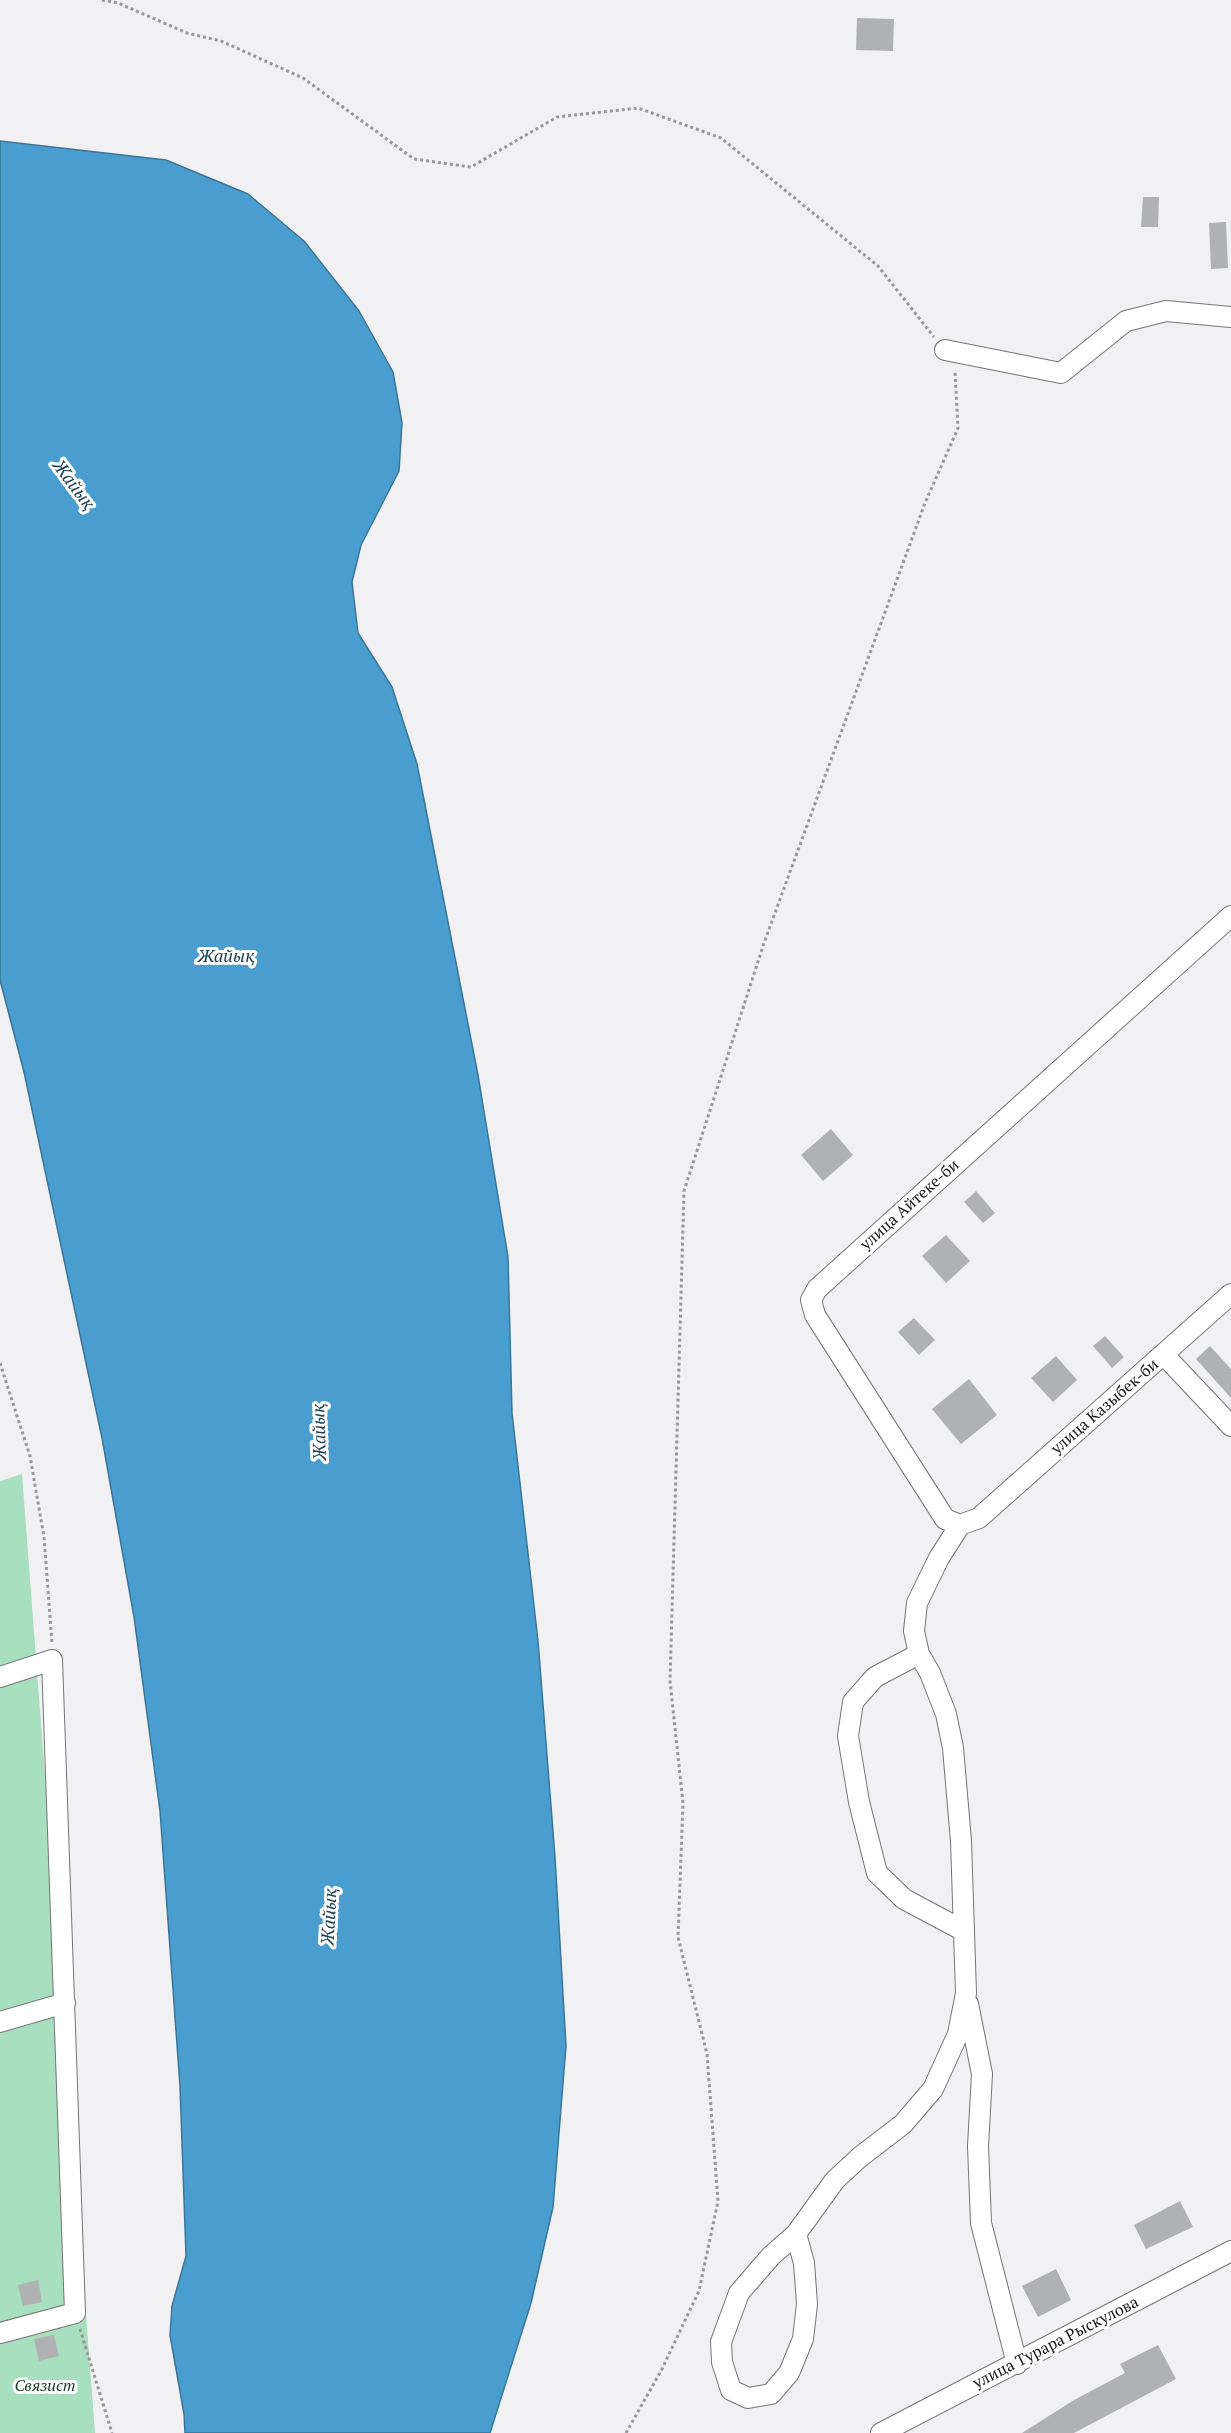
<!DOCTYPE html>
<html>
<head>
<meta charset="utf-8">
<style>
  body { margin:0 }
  canvas { display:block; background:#f1f1f4 }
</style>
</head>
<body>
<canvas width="1231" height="2433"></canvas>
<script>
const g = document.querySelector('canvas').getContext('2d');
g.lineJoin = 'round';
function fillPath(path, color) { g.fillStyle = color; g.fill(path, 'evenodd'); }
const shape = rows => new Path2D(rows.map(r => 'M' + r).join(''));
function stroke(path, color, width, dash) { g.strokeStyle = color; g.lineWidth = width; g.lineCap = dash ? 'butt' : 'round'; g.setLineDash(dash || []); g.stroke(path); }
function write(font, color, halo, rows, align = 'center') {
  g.font = font + ' "PT Serif",serif'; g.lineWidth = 6; g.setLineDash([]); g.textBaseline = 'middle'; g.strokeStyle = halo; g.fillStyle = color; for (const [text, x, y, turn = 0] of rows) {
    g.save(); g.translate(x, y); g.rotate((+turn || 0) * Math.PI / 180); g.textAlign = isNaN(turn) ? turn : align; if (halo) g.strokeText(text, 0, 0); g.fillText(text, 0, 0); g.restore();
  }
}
fillPath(shape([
  [22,1474,95,2433,0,2433,0,1481]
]), '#a8dfbf');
const water = shape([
  [0,141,166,160,248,194,304,241,359,311,393,372,402,423,399,471,361,545,352,582,358,633,392,687,417,764,478,1075,508,1257,512,1413,538,1641,555,1857,566,2046,553,2207,531,2303,490,2433,185,2433,184,2414,170,2335,172,2306,186,2256,180,2086,160,1811,134,1617,102,1438,24,1072,0,980,0,141]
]);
fillPath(water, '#4a9ecf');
stroke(water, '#3b7698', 1.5);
fillPath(shape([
  [857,18,894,19,893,51,856,50],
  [1143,197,1159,197,1158,227,1141,227],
  [1226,222,1228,268,1211,269,1209,223],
  [831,1129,853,1155,823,1181,801,1155],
  [976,1191,995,1213,983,1223,964,1202],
  [946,1235,970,1261,946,1283,922,1256],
  [914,1318,935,1340,919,1355,898,1332],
  [1105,1336,1124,1357,1112,1368,1093,1346],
  [1210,1346,1231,1369,1231,1398,1196,1359],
  [1056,1356,1077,1380,1053,1402,1031,1378],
  [969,1379,997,1415,961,1444,932,1409],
  [1180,2201,1193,2227,1146,2249,1134,2225],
  [1056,2269,1071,2300,1038,2317,1022,2286],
  [38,2280,42,2302,23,2306,18,2285],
  [54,2335,59,2356,39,2361,34,2339],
  [1158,2345,1176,2379,1074,2433,1022,2433,1074,2400,1125,2373,1120,2364]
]), '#b0b1b3');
const street = shape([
  [945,350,1061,373,1126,321,1166,311,1231,317],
  [1231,916,817,1289,811,1300,815,1315,945,1519,960,1525,979,1518,1231,1294],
  [1164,1355,1231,1426],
  [919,1654,875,1677,853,1702,848,1736,859,1802,877,1873,904,1899,964,1931],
  [0,1677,52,1660,75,2313,0,2333],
  [968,2004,982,2074,978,2146,981,2223,1017,2364],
  [0,2022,65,2003],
  [796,2234,804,2263,807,2304,803,2339,789,2373,771,2394,748,2398,731,2390,722,2362,721,2342,739,2293,771,2256,796,2234,835,2180,860,2157,903,2124,933,2089,958,2034,966,1993,961,1841,953,1748,946,1714,930,1673,919,1654,914,1631,917,1603,939,1558,960,1525],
  [881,2433,1231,2251]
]);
stroke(street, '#747577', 22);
stroke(shape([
  [102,0,118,3,187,33,221,41,303,78,414,159,471,167,557,117,638,108,721,138,878,266,934,337],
  [0,1363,30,1456,44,1537,52,1643],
  [80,2329,112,2433],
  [626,2433,662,2369,699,2291,718,2201,707,2054,678,1937,683,1803,670,1681,684,1191,764,943,925,503,958,428,955,372]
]), '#98989a', 3, [3, 3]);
stroke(street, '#fff', 20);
write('16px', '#181819', '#fff', [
  ["улица Айтеке-би",910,1205,-42],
  ["улица Казыбек-би",1105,1407,-41],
  ["улица Турара Рыскулова",1056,2343,-27]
]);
write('italic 16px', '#153b28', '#fff', [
  ["Связист",45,2386]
]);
write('italic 18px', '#1e4257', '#fff', [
  ["Жайық",73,485,53],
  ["Жайық",226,957],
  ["Жайық",320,1432,-92],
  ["Жайық",330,1917,-87]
]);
</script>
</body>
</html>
